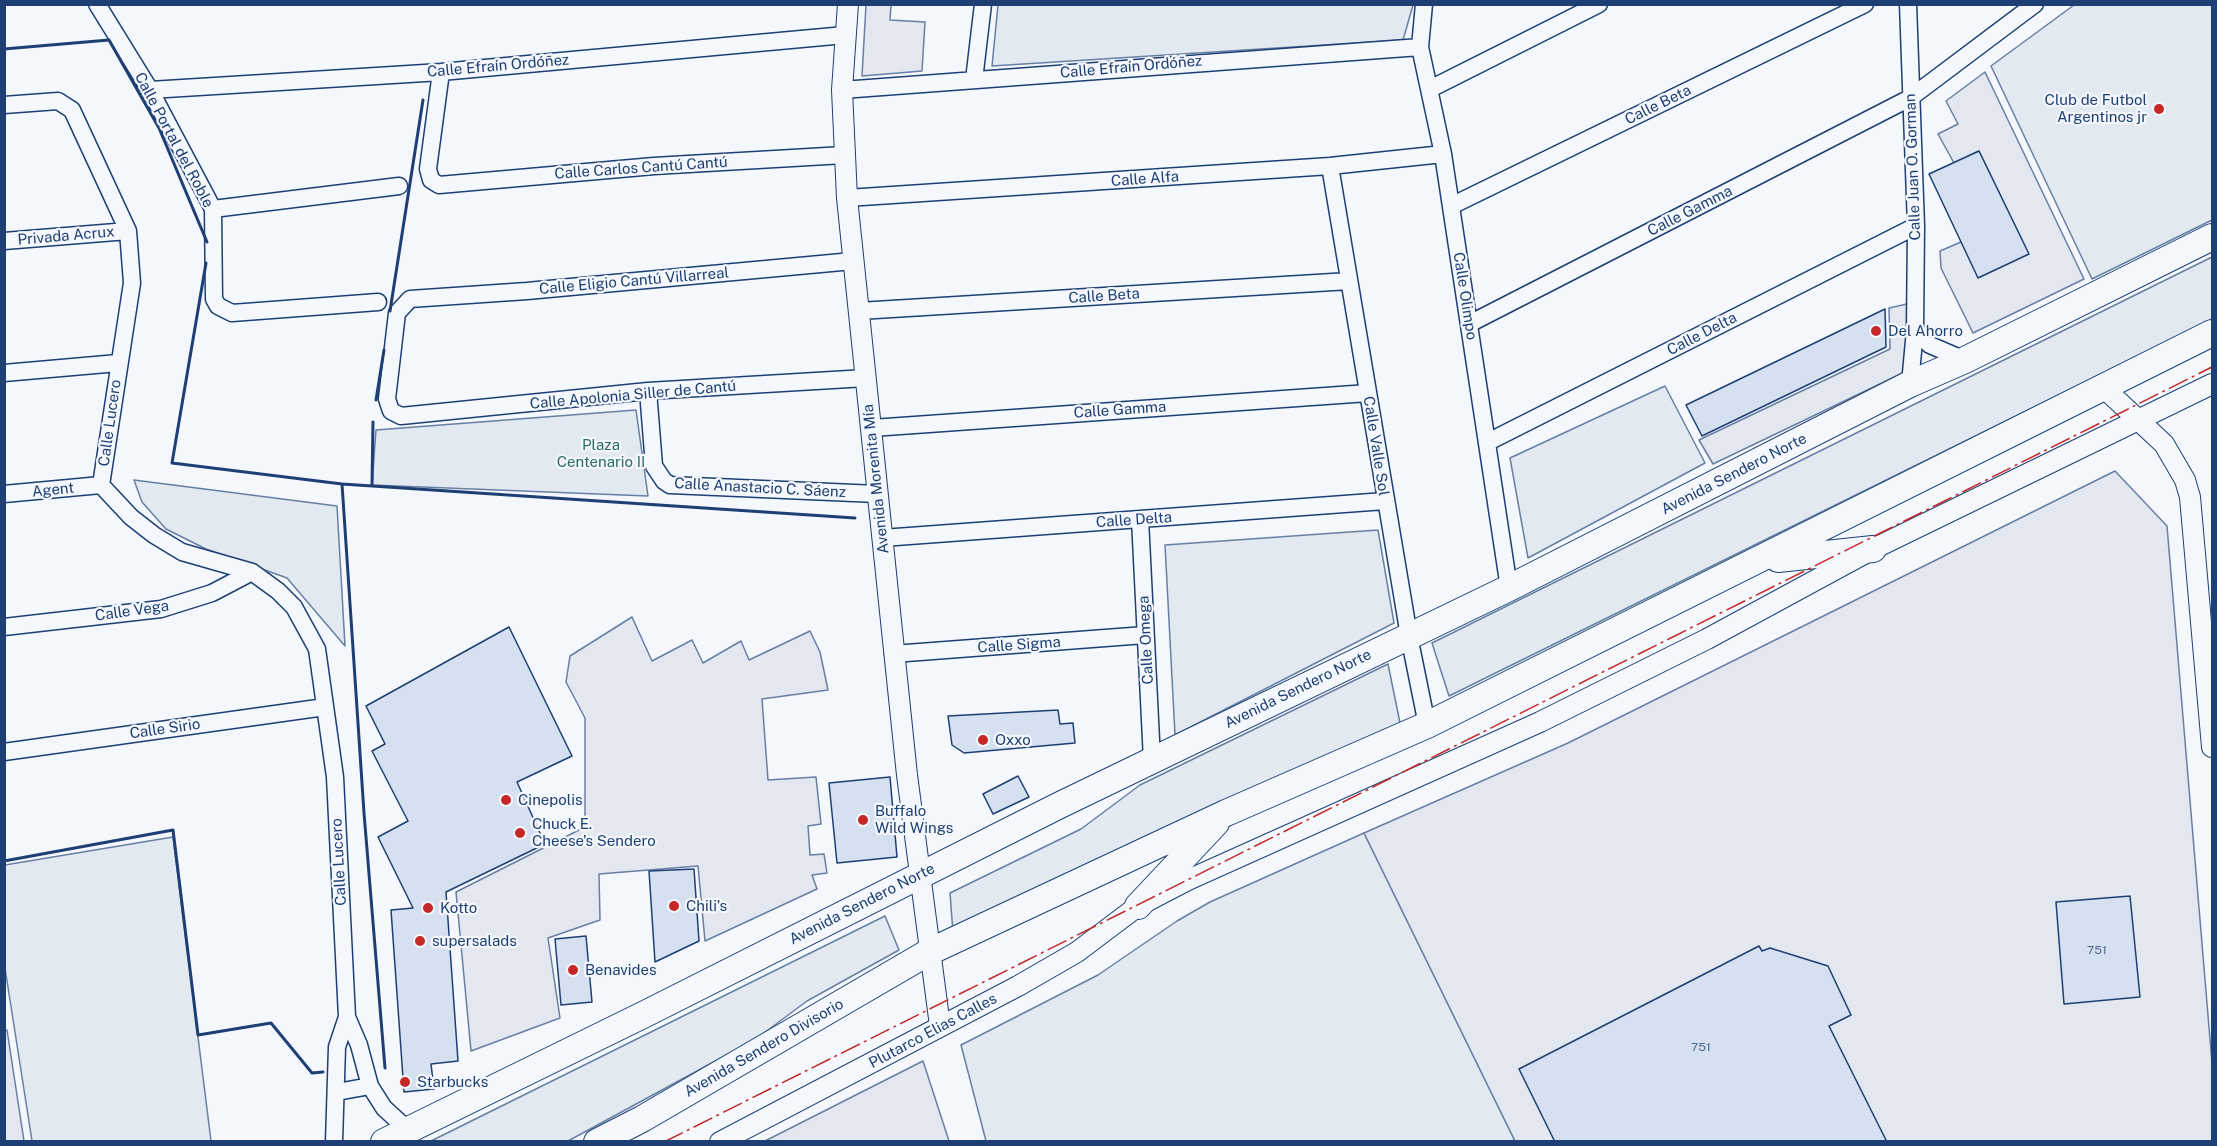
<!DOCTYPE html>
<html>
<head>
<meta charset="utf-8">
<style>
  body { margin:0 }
  #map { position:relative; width:2217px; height:1146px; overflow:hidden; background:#f4f7fb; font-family:"Public Sans",sans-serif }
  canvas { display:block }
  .frame { position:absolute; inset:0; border:6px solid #1d3f73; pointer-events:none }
</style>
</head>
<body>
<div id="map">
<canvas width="2217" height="1146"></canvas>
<div class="frame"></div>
</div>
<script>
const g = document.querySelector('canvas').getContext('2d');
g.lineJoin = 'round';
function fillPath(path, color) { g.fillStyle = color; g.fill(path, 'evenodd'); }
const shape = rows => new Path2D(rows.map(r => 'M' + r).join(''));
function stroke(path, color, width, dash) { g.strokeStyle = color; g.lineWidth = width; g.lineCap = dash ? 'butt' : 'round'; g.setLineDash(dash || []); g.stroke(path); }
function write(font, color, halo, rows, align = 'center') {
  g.font = font + ' "Public Sans",sans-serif'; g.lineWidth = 4.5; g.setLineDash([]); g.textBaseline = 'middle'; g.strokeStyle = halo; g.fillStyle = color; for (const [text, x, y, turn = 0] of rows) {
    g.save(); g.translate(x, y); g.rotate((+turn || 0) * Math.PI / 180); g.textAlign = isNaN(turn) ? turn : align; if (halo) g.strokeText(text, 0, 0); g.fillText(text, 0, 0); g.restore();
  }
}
const green = shape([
  [998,5,1413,5,1403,40,992,66,998,5],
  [2074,5,2212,5,2212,220,2092,279,1991,66,2074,5],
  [2212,257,2212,319,1449,696,1432,643,2212,257],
  [1665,386,1705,463,1528,558,1510,458,1665,386],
  [636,410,648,496,372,485,376,430,636,410],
  [134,480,337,506,345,646,287,578,206,549,166,529,142,502,134,480],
  [1378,530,1394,623,1175,735,1165,545,1378,530],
  [1388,664,1400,723,953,933,950,893,1081,829,1140,785,1388,664],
  [1364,833,1515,1141,986,1141,961,1045,1098,975,1177,921,1210,902,1364,833],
  [173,837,211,1141,32,1141,5,968,5,865,173,837],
  [885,916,899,950,807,1001,756,1039,568,1141,429,1142,885,916]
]);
fillPath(green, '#e3e9f0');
stroke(green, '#687fa3', 1.5);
const parking = shape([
  [866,5,891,5,890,20,925,22,922,71,862,76,866,5],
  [1985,72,2084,279,1973,333,1941,268,1940,251,1961,242,2028,253,1979,151,1954,163,1938,134,1958,124,1946,101,1985,72],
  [1907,304,1909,370,1713,464,1699,440,1890,349,1889,308,1907,304],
  [2115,471,2167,526,2212,1063,2212,1141,1515,1141,1364,833,1568,743,2115,471],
  [632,617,652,661,692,640,703,663,741,641,749,660,810,631,820,652,828,690,762,699,768,780,816,777,821,824,808,826,810,855,824,854,827,873,812,875,817,889,705,941,698,866,599,874,600,920,548,938,560,1018,471,1051,456,892,585,827,585,718,566,682,570,656,632,617],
  [5,1030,7,1030,24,1141,5,1141,5,1030],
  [923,1061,949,1141,765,1141,923,1061]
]);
fillPath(parking, '#e3e8f0');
stroke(parking, '#687fa3', 1.5);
const building = shape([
  [1979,151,2029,254,1978,278,1929,174,1979,151],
  [1885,309,1886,347,1702,436,1686,405,1885,309],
  [509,627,572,756,517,782,545,844,446,892,458,1061,431,1064,434,1089,404,1092,391,910,413,908,378,837,408,821,372,751,385,744,366,706,509,627],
  [1058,710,1060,724,1073,723,1075,743,964,753,952,745,948,716,1058,710],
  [1018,776,1029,797,993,814,983,794,1018,776],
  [890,777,897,857,837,863,829,783,890,777],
  [694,869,699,941,655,962,649,871,694,869],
  [2130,896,2140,997,2064,1004,2056,902,2130,896],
  [586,936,592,1002,561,1005,555,939,586,936],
  [1759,946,1762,951,1770,948,1828,966,1851,1015,1829,1026,1887,1142,1555,1142,1519,1069,1759,946]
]);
fillPath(building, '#d5e0f0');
stroke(building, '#1d3f73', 1.5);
const minor = shape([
  [97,4,150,90,213,209,214,299,218,306,232,313,378,302],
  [1424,4,1420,47,1443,154,1509,588],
  [1908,4,1916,226,1915,330,1910,384],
  [441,72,428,169,431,180,439,185,654,166,844,155],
  [974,80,983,4],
  [1430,89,1599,4],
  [150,90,441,72,845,35],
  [842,90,1420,47],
  [4,105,58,101,72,110,128,231,132,283,101,485],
  [1330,166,1409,636,1427,725],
  [847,198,1330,166,1443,154],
  [1451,206,1865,4],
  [213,209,399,186],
  [4,241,128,231],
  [853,261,527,291,410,299,397,313,387,399,391,411,401,416,648,391,866,378],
  [859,311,1349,281],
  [1469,324,1910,98,2035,4],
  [1915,330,1930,345,1965,360],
  [4,373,118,363],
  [648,391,654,466,664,481,670,485,877,494],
  [872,428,1368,393],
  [1488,442,1916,226],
  [101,485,131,517,154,535,182,552,252,572,278,591,294,607,317,649,335,777,347,1017,337,1047,334,1142],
  [4,494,101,485],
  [1140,519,1152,760],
  [882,538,1385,501],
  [4,627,161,609,212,593,252,572],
  [893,654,1145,635],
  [4,752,325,707],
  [347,1017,359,1045,370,1086,384,1108,408,1130],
  [337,1092,370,1086]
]);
const tertiary = shape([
  [848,4,842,90,847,198,907,775,940,1026],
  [2104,388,2164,444,2185,480,2190,497,2212,747],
  [720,1142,1018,986,1077,952,1138,906,1188,880,1540,722,1707,639,1873,549,2212,384]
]);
const primary = shape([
  [1778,559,1873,549],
  [1138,906,1216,823],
  [384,1142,645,1014,1060,805,1509,588,1910,384,1965,360,2212,237],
  [597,1142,642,1119,929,952,1226,813,1427,725,2212,333]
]);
stroke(minor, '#1d3f73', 19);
stroke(tertiary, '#1d3f73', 22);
stroke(primary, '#1d3f73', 28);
stroke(minor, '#f4f7fb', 16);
stroke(tertiary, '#f4f7fb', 20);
stroke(primary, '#f4f7fb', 26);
stroke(shape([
  [4,49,109,40,159,128,207,242],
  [206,263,172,463,342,484,364,813,385,1068],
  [390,311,423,100],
  [376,400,384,350],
  [342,484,855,518],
  [372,485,373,422],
  [4,861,173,830,198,1035,271,1023,312,1073,323,1072]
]), '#1d3f73', 3);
stroke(shape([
  [664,1142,2212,367]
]), '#c62828', 1.5, [21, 4.5, 3, 4.5]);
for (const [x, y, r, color] of [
  [2159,109,6,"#c62828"],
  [1876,331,6,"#c62828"],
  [983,740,6,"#c62828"],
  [506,800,6,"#c62828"],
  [863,820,6,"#c62828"],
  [520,833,6,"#c62828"],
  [674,906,6,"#c62828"],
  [428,908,6,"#c62828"],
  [420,941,6,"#c62828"],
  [573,970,6,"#c62828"],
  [405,1082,6,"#c62828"]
]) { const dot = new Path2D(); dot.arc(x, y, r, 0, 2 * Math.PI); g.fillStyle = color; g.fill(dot); stroke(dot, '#f4f7fb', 2); }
write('12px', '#4b6792', null, [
  ["751",2097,950],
  ["751",1701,1047]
]);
write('15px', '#1d3f73', '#f4f7fb', [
  ["Calle Efraín Ordóñez",498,66,-5],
  ["Calle Efraín Ordóñez",1131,67,-5],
  ["Calle Beta",1658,105,-26],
  ["Calle Portal del Roble",174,140,62],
  ["Calle Juan O. Gorman",1913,167,-92],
  ["Calle Carlos Cantú Cantú",641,168,-4],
  ["Calle Alfa",1145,179,-4],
  ["Calle Gamma",1690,211,-27],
  ["Privada Acrux",66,236,-5],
  ["Calle Eligio Cantú Villarreal",634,281,-5],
  ["Calle Beta",1104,296,-4],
  ["Calle Olimpo",1465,296,81],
  ["Calle Delta",1702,334,-27],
  ["Calle Apolonia Siller de Cantú",633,395,-5],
  ["Calle Gamma",1120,410,-4],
  ["Calle Lucero",110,423,-82],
  ["Calle Valle Sol",1376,446,81],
  ["Avenida Sendero Norte",1734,474,-27],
  ["Avenida Morenita Mía",876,479,-96],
  ["Calle Anastacio C. Sáenz",760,488,3],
  ["Agent",53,490,-6],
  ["Calle Delta",1134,520,-4],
  ["Calle Vega",132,611,-8],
  ["Calle Omega",1146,640,-93],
  ["Calle Sigma",1019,645,-4],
  ["Avenida Sendero Norte",1298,689,-26],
  ["Calle Sirio",165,729,-8],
  ["Calle Lucero",339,862,-93],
  ["Avenida Sendero Norte",862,904,-27],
  ["Plutarco Elias Calles",933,1031,-28],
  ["Avenida Sendero Divisorio",764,1048,-30]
]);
write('15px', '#1d3f73', '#f4f7fb', [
  ["Club de Futbol",2147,100,"right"],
  ["Argentinos jr",2147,117,"right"],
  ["Del Ahorro",1888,331],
  ["Oxxo",995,740],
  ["Cinepolis",518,800],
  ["Buffalo",875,811],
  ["Wild Wings",875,828],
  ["Chuck E.",532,824],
  ["Cheese's Sendero",532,841],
  ["Chili's",686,906],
  ["Kotto",440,908],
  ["supersalads",432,941],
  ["Benavides",585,970],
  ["Starbucks",417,1082]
], 'left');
write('15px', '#2c6c60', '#f4f7fb', [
  ["Plaza",601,445],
  ["Centenario II",601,462]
]);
</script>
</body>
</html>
